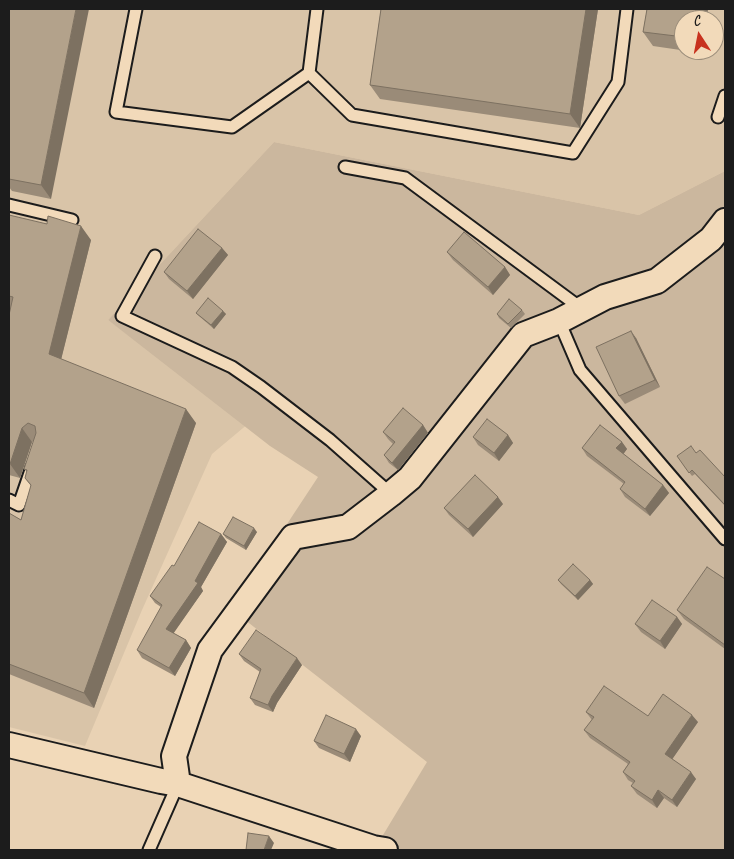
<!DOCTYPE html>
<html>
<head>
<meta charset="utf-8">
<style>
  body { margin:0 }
  #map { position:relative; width:734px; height:859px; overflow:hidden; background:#e9d2b4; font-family:Caveat,sans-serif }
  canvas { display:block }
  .frame { position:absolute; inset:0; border:10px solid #1c1c1c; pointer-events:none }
  .north { position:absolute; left:674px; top:10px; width:50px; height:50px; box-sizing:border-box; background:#f2daba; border:1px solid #9c8e7b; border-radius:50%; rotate:349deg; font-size:14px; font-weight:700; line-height:20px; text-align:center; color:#1c1c1c }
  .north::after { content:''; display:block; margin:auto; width:18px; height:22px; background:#c8321e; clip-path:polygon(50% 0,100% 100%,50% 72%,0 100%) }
</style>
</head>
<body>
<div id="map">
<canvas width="734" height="859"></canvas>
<div class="frame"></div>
<div class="north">С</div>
</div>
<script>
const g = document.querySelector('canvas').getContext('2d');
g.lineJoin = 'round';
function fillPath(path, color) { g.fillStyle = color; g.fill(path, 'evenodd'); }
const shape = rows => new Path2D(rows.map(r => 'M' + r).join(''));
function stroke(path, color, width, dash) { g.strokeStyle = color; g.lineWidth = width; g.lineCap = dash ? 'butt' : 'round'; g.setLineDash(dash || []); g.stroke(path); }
fillPath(shape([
  [9,9,725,9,725,171,639,215,274,142,108,320,249,423,212,454,142,610,85,746,9,727],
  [684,20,714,20,714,50,684,50]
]), '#d9c4a8');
fillPath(shape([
  [274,142,639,215,725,171,725,850,374,850,427,762,231,609,318,477,270,446,108,320]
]), '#cbb79e');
const lane = shape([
  [136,9,116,112,232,127,309,73,317,9],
  [309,73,352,115,573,153,618,82,627,9],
  [718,117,725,96],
  [345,167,405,178,582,309],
  [9,205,72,220],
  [155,256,122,316,232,367,261,387,330,440,391,494],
  [559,321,580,370,725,539],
  [9,500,19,505,32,467],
  [149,850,178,784]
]);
const street = shape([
  [9,745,161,781,178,784,373,848,385,850],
  [178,784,174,756,210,650,293,537,348,527,391,494,410,478,523,335,559,321,605,297,657,281,711,239,725,221]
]);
stroke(lane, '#1c1c1c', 15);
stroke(street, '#1c1c1c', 28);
stroke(lane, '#f2daba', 11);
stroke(street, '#f2daba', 24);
fillPath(shape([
  [9,9,51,199,12,191,9,187],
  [381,9,598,9,580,128,380,99,370,85],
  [647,9,708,9,706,20,684,20,684,50,702,50,701,53,653,46,643,32],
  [9,215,91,240,61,359,196,423,94,708,9,674,9,513,21,520,31,486,25,478,27,472,24,469,34,441,32,442,20,478,9,475,9,315,10,308,9,308],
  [222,248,228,255,193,299,169,279,164,272],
  [447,252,505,267,510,275,493,295,453,260],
  [522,310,525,314,511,328,499,318,497,314],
  [223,311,226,314,214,329,199,316,196,313],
  [636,338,660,387,625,404,619,396],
  [423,425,428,433,398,470,389,463,384,455,393,444,388,439,383,432],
  [508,435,513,443,499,461,478,445,473,437],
  [622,442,627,449,623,454,663,485,669,493,650,516,625,497,620,489,624,484,587,456,582,448],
  [696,453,725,477,725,506,695,474,692,476,677,456],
  [503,504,473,537,449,515,444,508],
  [257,532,246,550,226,538,223,534],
  [221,534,227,542,201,587,203,591,173,633,186,640,191,648,175,676,142,658,137,650,161,607,155,603,150,596,174,566],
  [725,579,725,649,684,619,677,610],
  [558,580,590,580,593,584,578,600,561,584],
  [677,617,682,624,665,649,641,632,635,624],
  [239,654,302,665,277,703,273,712,255,705,250,698,260,672,244,661],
  [586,712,648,716,698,722,672,759,696,779,677,807,664,798,657,808,637,794,631,786,633,783,628,780,623,772,628,764,590,738,584,730,592,720],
  [361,736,350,762,319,748,314,741]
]), '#9a8b78');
fillPath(shape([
  [76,9,89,9,51,199,41,185],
  [586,9,598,9,580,128,570,114],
  [696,9,708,9,706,20,694,20],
  [81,226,91,240,59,368,49,354],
  [222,248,228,255,193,299,187,291],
  [505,267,510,275,493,295,488,287],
  [223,311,226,314,214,329,211,325],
  [631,331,636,338,660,387,655,380],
  [186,409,196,423,94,708,84,693],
  [423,425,428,433,398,470,392,463],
  [22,428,32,442,20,478,10,464],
  [508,435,513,443,499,461,494,453],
  [622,442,627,449,622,456,616,448],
  [663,485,669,493,650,516,645,509],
  [498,497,503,504,473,537,468,529],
  [254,528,257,532,246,550,244,546],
  [221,534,227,542,201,587,203,591,171,637,166,629,195,581],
  [590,580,593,584,578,600,575,596],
  [677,617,682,624,665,649,660,641],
  [186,640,191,648,175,676,169,668],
  [297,658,302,665,277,703,273,712,268,705,272,696],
  [692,715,698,722,671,761,665,754],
  [356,729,361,736,350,762,344,754],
  [691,772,696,779,677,807,672,800],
  [658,790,664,798,657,808,652,800],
  [269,836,274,843,271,850,264,850]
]), '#7d7161');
const building = shape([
  [9,9,76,9,41,185,9,179,9,9],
  [381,9,586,9,570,114,370,85,381,9],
  [647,9,696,9,694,20,684,20,684,37,643,32,647,9],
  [9,215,47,224,48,216,81,226,49,354,186,409,84,693,9,664,9,513,21,520,31,485,25,478,27,470,24,469,36,433,35,426,28,423,22,428,10,464,9,464,9,315,13,297,9,296,9,215],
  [198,229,222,248,187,291,164,272,198,229],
  [464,232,505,267,488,287,447,252,464,232],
  [208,298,223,311,211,325,196,313,208,298],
  [509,299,522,310,508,324,497,314,509,299],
  [631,331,655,380,619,396,596,347,631,331],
  [403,408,423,425,392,463,384,455,395,442,383,432,403,408],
  [487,419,508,435,494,453,473,437,487,419],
  [600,425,622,442,616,448,663,485,645,509,620,489,625,482,582,448,600,425],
  [691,446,696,453,700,450,725,477,725,505,692,470,689,473,677,456,691,446],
  [475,475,498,497,468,529,444,508,475,475],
  [233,517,254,528,244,546,223,534,233,517],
  [199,522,221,534,195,581,198,583,166,629,186,640,169,668,137,650,162,605,150,596,172,565,174,566,199,522],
  [573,564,590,580,575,596,558,580,573,564],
  [707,567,725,579,725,645,677,610,707,567],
  [652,600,677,617,660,641,635,624,652,600],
  [256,630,297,658,272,696,268,705,250,698,261,669,239,654,256,630],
  [604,686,648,716,663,694,692,715,665,754,691,772,672,800,658,790,652,800,631,786,635,781,623,772,630,762,584,730,594,717,586,712,604,686],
  [326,715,356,729,344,754,314,741,326,715],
  [248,833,269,836,264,850,246,850,248,833]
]);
fillPath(building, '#b3a28b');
stroke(building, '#7d7161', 1);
</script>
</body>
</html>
